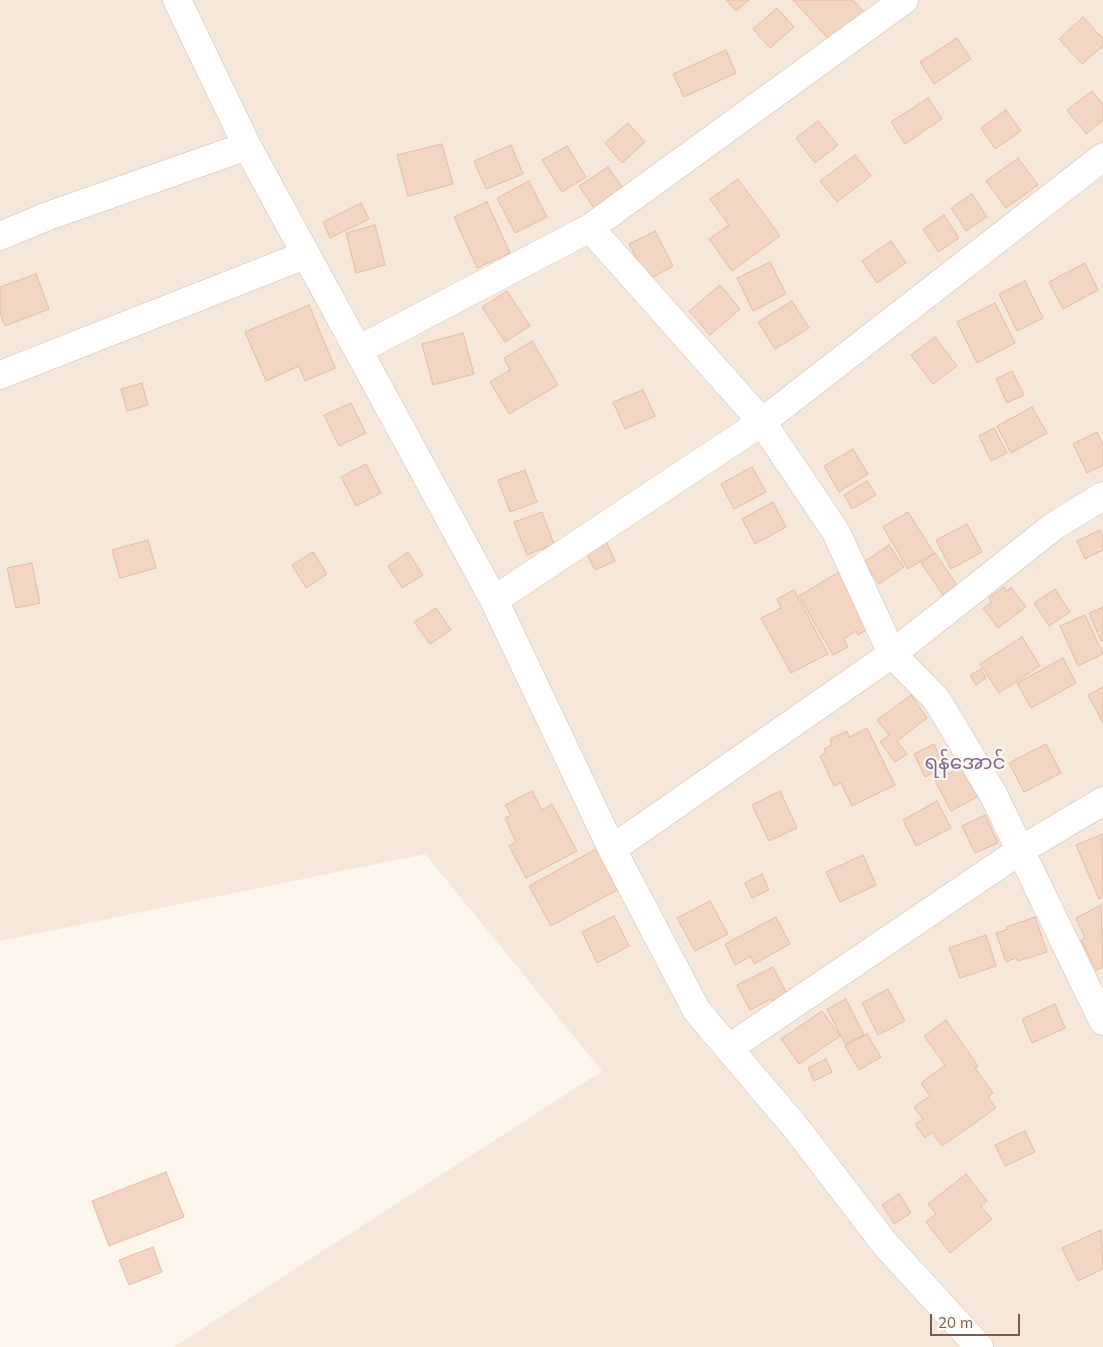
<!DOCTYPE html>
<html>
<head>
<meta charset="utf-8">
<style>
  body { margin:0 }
  #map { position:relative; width:1103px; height:1347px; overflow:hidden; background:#fdf6ec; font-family:Mulish,sans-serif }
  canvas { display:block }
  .scale { position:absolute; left:930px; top:1314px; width:90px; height:22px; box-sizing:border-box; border:2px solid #7a5c4d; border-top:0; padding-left:6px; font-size:15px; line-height:18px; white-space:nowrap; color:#7a5c4d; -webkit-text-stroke:4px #fffaf3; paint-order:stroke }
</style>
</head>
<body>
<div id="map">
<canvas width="1103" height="1347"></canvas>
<div class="scale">20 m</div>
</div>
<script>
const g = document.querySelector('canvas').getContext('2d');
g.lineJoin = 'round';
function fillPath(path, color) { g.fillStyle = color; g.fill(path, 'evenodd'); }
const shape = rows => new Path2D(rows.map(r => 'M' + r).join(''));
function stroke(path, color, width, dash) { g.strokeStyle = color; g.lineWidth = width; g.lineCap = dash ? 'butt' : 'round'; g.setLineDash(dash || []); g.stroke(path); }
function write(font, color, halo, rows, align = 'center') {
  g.font = font + ' Mulish,"Noto Sans Myanmar",sans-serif'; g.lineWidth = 4.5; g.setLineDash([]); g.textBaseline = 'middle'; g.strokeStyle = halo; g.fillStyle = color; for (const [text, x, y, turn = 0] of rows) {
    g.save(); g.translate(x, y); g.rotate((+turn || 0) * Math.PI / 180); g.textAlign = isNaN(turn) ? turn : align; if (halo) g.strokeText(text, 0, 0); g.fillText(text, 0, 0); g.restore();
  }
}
fillPath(shape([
  [0,0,1103,0,1103,1347,174,1347,602,1071,425,854,0,941]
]), '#f5e8da');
const building = shape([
  [726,0,749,0,736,11,726,0],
  [793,0,853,0,866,14,833,44,793,0],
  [777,8,794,27,770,48,753,29,777,8],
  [1083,17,1103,39,1103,46,1082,64,1059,39,1083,17],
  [957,38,971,59,934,84,920,62,957,38],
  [726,50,736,73,684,97,673,74,726,50],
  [1092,91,1103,105,1103,120,1086,134,1067,110,1092,91],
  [928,98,942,119,905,144,891,122,928,98],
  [1006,110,1021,131,995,149,981,128,1006,110],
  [818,121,838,145,815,163,796,138,818,121],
  [628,123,645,142,622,163,605,143,628,123],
  [442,144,453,184,408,196,397,155,442,144],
  [511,145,523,174,486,189,474,161,511,145],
  [567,146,586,177,562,192,542,160,567,146],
  [855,155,871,176,837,202,820,181,855,155],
  [1018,158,1038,185,1006,208,986,181,1018,158],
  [608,167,625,191,596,211,579,186,608,167],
  [738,179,780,236,732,271,709,239,729,225,710,199,738,179],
  [529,181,547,217,515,233,497,198,529,181],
  [972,194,987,217,966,231,951,208,972,194],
  [487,202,510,253,477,268,454,217,487,202],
  [361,203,369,219,330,238,323,222,361,203],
  [944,215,959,238,938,252,923,229,944,215],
  [375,225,385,265,356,273,346,233,375,225],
  [655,231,673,266,648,280,629,244,655,231],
  [891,241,906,263,877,283,862,261,891,241],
  [770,262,786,294,753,311,737,278,770,262],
  [1085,263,1098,290,1063,309,1049,282,1085,263],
  [36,274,49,309,5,326,0,312,0,287,36,274],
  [1025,281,1043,318,1017,331,999,294,1025,281],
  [720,285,740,309,710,335,689,311,720,285],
  [507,291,530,326,505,342,482,307,507,291],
  [792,301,809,328,775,349,758,322,792,301],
  [995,303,1015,343,977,363,957,322,995,303],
  [309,305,335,368,305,381,299,366,266,381,245,332,309,305],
  [463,333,474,374,433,385,422,344,463,333],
  [935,337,957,366,933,384,911,355,935,337],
  [532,341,558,385,509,414,490,382,510,370,504,358,532,341],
  [1012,371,1024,395,1007,403,996,379,1012,371],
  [142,383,148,405,127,411,121,389,142,383],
  [643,390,655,416,625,429,613,402,643,390],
  [351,403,366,433,339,446,324,415,351,403],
  [1032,407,1047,433,1011,453,997,426,1032,407],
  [994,428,1007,453,991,461,979,436,994,428],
  [1097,432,1103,445,1103,465,1087,473,1073,444,1097,432],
  [853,449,868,474,839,492,824,466,853,449],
  [366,464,381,493,356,506,341,477,366,464],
  [752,467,766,492,734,509,721,484,752,467],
  [525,470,537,502,510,512,498,480,525,470],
  [867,481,876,495,852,509,844,495,867,481],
  [773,502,786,527,755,544,742,519,773,502],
  [542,512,554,544,527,555,514,522,542,512],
  [908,512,934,553,908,569,883,527,908,512],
  [967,524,982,552,951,569,936,540,967,524],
  [1100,530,1103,536,1103,550,1085,559,1077,541,1100,530],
  [604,537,615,561,595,570,583,547,604,537],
  [148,540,156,568,120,578,112,550,148,540],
  [889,545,904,567,879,584,864,562,889,545],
  [313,552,327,574,306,588,292,565,313,552],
  [408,552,423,575,402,588,388,566,408,552],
  [935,553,957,585,943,595,921,563,935,553],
  [32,563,40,603,16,608,7,568,32,563],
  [839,572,871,627,858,635,856,631,844,639,848,647,833,655,799,596,839,572],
  [1004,587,1007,591,1011,587,1026,607,998,628,983,608,992,602,989,598,1004,587],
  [1055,589,1070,612,1049,626,1034,603,1055,589],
  [794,590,828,654,791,673,761,618,781,608,777,599,794,590],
  [1103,607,1103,640,1101,641,1089,613,1103,607],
  [436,608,451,630,430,644,414,622,436,608],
  [1085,615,1103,654,1078,666,1060,626,1085,615],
  [1022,637,1040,666,999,693,980,664,1022,637],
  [1063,658,1076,683,1031,708,1017,683,1063,658],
  [981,669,986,678,976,685,970,675,981,669],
  [1103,687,1103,723,1088,695,1103,687],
  [911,695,927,718,897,741,907,754,895,762,880,742,889,735,877,720,911,695],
  [867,728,895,785,852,806,841,783,834,786,820,756,826,753,824,749,832,745,830,739,847,731,849,737,867,728],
  [934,744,945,767,925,777,914,754,934,744],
  [1046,744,1061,773,1024,792,1009,763,1046,744],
  [962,766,979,796,951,811,935,781,962,766],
  [532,791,542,810,552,804,577,851,526,878,509,846,516,842,505,818,511,815,505,805,532,791],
  [780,791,797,828,769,841,752,805,780,791],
  [937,801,951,828,916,846,903,820,937,801],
  [985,815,998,843,975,853,962,826,985,815],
  [1102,834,1103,897,1099,899,1076,845,1102,834],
  [596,849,619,889,551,926,529,886,596,849],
  [863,855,876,885,840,902,826,872,863,855],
  [762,874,769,890,752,898,745,883,762,874],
  [710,901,728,934,695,951,677,918,710,901],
  [1101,905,1103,967,1096,970,1081,940,1085,938,1076,918,1101,905],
  [614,916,629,946,597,963,582,932,614,916],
  [776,917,790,944,754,964,751,956,735,965,725,944,776,917],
  [1035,917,1047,952,1018,961,1016,958,1006,962,996,933,1008,929,1006,927,1035,917],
  [986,935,996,966,960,978,949,948,986,935],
  [773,967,789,998,775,1006,771,999,750,1010,737,985,773,967],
  [888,989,905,1021,878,1035,862,1003,888,989],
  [846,999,864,1035,845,1044,827,1009,846,999],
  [1055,1004,1065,1028,1032,1043,1022,1019,1055,1004],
  [822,1011,840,1036,799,1064,781,1039,822,1011],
  [946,1020,978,1066,975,1068,993,1093,988,1097,996,1108,942,1146,932,1132,925,1138,915,1124,923,1119,914,1107,930,1096,921,1083,945,1065,924,1036,946,1020],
  [867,1034,881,1057,859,1070,845,1046,867,1034],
  [826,1059,832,1072,814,1081,808,1068,826,1059],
  [1025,1131,1035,1152,1005,1166,995,1145,1025,1131],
  [166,1172,184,1217,109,1246,92,1201,166,1172],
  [966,1174,987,1201,981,1206,992,1219,950,1253,926,1222,936,1214,928,1204,966,1174],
  [899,1194,911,1213,894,1224,882,1205,899,1194],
  [1101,1230,1103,1269,1078,1281,1062,1248,1101,1230],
  [153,1247,162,1272,129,1285,119,1260,153,1247]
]);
fillPath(building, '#f3d5c3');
stroke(building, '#e6bba3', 1);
const minor = shape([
  [247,146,494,600,612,849,697,1011,797,1129,885,1244,979,1347],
  [590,228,762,422,836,532,892,654,937,700,993,794,1103,1021],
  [0,236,48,216,247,146,177,0],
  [358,350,590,228,904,0],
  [0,375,305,255],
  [494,600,762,422,1103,157],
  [612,849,892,654,1054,526,1103,496],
  [729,1048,1021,850,1103,801]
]);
stroke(minor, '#d1beb0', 29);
stroke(minor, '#fff', 28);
write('20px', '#846695', '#fffaf3', [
  ["ရန်အောင်",965,763]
]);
</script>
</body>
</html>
